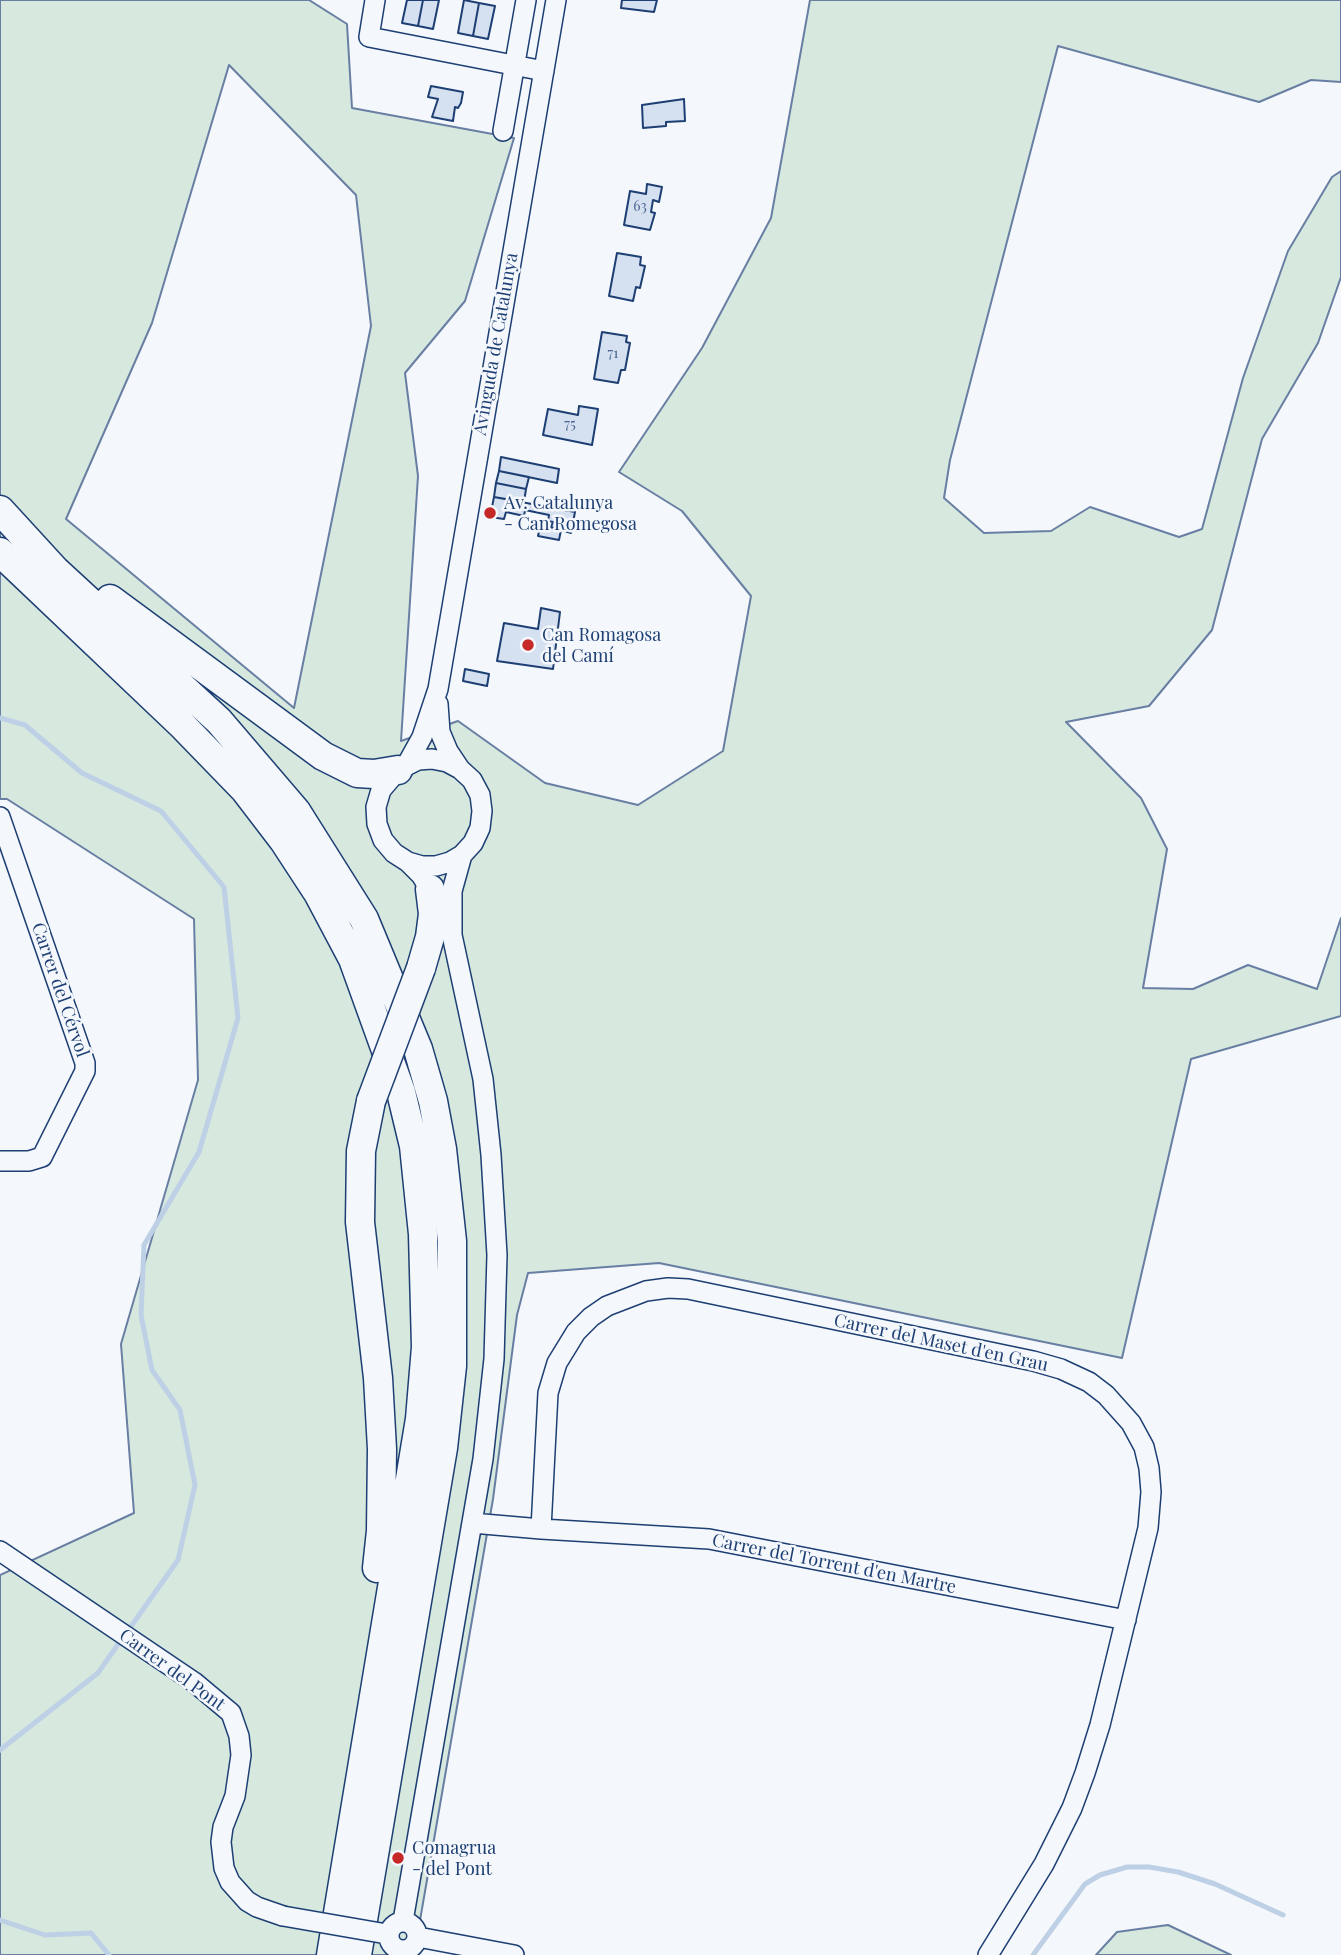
<!DOCTYPE html>
<html>
<head>
<meta charset="utf-8">
<style>
  body { margin:0 }
  canvas { display:block; background:#f4f7fb }
</style>
</head>
<body>
<canvas width="1341" height="1955"></canvas>
<script>
const g = document.querySelector('canvas').getContext('2d');
g.lineJoin = 'round';
function fillPath(path, color) { g.fillStyle = color; g.fill(path, 'evenodd'); }
const shape = rows => new Path2D(rows.map(r => 'M' + r).join(''));
function stroke(path, color, width, dash) { g.strokeStyle = color; g.lineWidth = width; g.lineCap = dash ? 'butt' : 'round'; g.setLineDash(dash || []); g.stroke(path); }
function write(font, color, halo, rows, align = 'center') {
  g.font = font + ' "Playfair Display",serif'; g.lineWidth = 5; g.setLineDash([]); g.textBaseline = 'middle'; g.strokeStyle = halo; g.fillStyle = color; for (const [text, x, y, turn = 0] of rows) {
    g.save(); g.translate(x, y); g.rotate((+turn || 0) * Math.PI / 180); g.textAlign = isNaN(turn) ? turn : align; if (halo) g.strokeText(text, 0, 0); g.fillText(text, 0, 0); g.restore();
  }
}
const green = shape([
  [0,0,309,0,347,24,352,108,514,138,465,301,405,373,418,476,401,741,458,721,545,783,638,805,723,751,751,596,682,511,619,472,702,348,771,218,810,0,1341,0,1341,82,1311,80,1259,102,1058,46,950,460,944,498,984,533,1051,531,1090,507,1179,537,1202,529,1243,378,1288,251,1332,177,1341,171,1341,277,1318,343,1262,439,1212,630,1149,706,1066,722,1141,798,1167,849,1143,988,1193,989,1248,965,1317,989,1341,918,1341,1016,1191,1059,1122,1358,659,1263,528,1273,517,1315,493,1499,414,1955,0,1955,0,1575,134,1513,121,1344,198,1080,194,919,7,799,0,799,0,0],
  [229,65,356,195,371,326,294,708,66,519,152,323,229,65],
  [1168,1925,1231,1955,1096,1955,1117,1932,1168,1925]
]);
fillPath(green, '#d7e8df');
stroke(green, '#687fa3', 2);
stroke(shape([
  [0,718,25,725,82,773,161,811,224,887,238,1018,199,1152,144,1245,141,1315,152,1370,180,1410,195,1485,178,1560,127,1632],
  [0,1750,98,1673,121,1640],
  [0,1920,45,1935,91,1933,109,1955],
  [1033,1955,1085,1884,1100,1875,1127,1867,1149,1867,1178,1872,1215,1884,1283,1915]
]), '#bed0e5', 5);
const building = shape([
  [407,0,423,0,418,26,402,23,407,0],
  [423,0,439,0,433,29,418,26,423,0],
  [464,0,479,3,473,36,458,33,464,0],
  [622,0,657,0,654,12,621,8,622,0],
  [479,3,495,6,488,39,473,36,479,3],
  [431,86,463,92,461,103,458,108,455,107,453,121,432,117,438,99,428,97,431,86],
  [684,99,685,121,666,122,666,126,643,128,642,105,684,99],
  [647,184,662,187,659,202,653,200,651,212,655,213,650,230,624,225,630,191,646,194,647,184],
  [617,253,641,257,640,265,645,266,640,288,636,287,633,301,609,296,617,253],
  [602,332,627,336,626,342,630,343,625,370,621,370,618,383,594,379,602,332],
  [579,406,598,409,592,445,543,435,548,409,578,415,579,406],
  [501,457,559,469,557,483,499,471,501,457],
  [499,471,529,477,526,489,496,483,499,471],
  [496,483,526,489,524,502,494,497,496,483],
  [494,497,575,512,571,533,551,527,553,522,548,521,549,515,525,510,524,516,506,512,504,519,490,517,494,497],
  [540,526,561,530,559,540,538,536,540,526],
  [541,608,560,612,553,669,497,661,504,623,538,629,541,608],
  [465,669,489,674,487,686,463,681,465,669]
]);
fillPath(building, '#d5e0f0');
stroke(building, '#1d3f73', 2);
const minor = shape([
  [375,0,369,37,544,71],
  [503,131,526,0],
  [438,704,440,732,448,751,460,769],
  [407,764,422,737,438,689,556,0],
  [0,817,85,1063,85,1071,42,1157,29,1161,0,1161],
  [408,862,422,866,436,866,450,862,462,855,473,843,480,828,482,811,480,795,472,780,460,769,447,762,432,759,418,760,398,770,381,790,376,807,377,824,383,840,394,853,408,862,421,875,436,899],
  [472,1523,541,1529,548,1393,557,1363,576,1332,591,1317,607,1306,646,1291,668,1288,688,1289,1033,1361,1061,1369,1089,1382,1106,1395,1131,1423,1144,1447,1149,1468,1151,1492,1148,1528,1100,1725,1085,1773,1072,1808,1044,1864,988,1955],
  [541,1529,709,1539,1126,1620],
  [0,1551,194,1682,231,1713,239,1736,241,1755,235,1796,223,1827,221,1842,224,1868,230,1882,247,1901,257,1907,283,1916],
  [403,1921,483,1459,494,1359,497,1255,491,1155,483,1079,452,935,452,891,462,855],
  '389 1936a14 14 0 1 1 28 0a14 14 0 1 1-28 0Z',
  [418,1937,514,1955]
]);
const highway = shape([
  [0,510,55,570,219,721,296,811,364,919,418,1049,433,1101,442,1149,452,1241,452,1366,443,1448,357,1955],
  [0,552,181,724,245,790,284,841,318,893,353,959,401,1092,414,1146,423,1234,426,1347,420,1419,331,1955],
  [110,599,323,756,357,773,374,774,398,770],
  [421,968,430,937,433,914,430,889],
  [371,1101,361,1151,360,1222,378,1378,382,1449,381,1531,377,1568]
]);
stroke(minor, '#1d3f73', 22);
stroke(highway, '#1d3f73', 31);
stroke(minor, '#f4f7fb', 19);
stroke(highway, '#f4f7fb', 28);
const minorBridge = shape([
  [283,1916,381,1933]
]);
const highwayBridge = shape([
  [371,1101,421,968]
]);
stroke(minorBridge, '#1d3f73', 22, []);
stroke(highwayBridge, '#1d3f73', 31, []);
stroke(minorBridge, '#f4f7fb', 19);
stroke(highwayBridge, '#f4f7fb', 28);
for (const [x, y, r, color] of [
  [490,513,7,"#c62828"],
  [528,645,7,"#c62828"],
  [398,1858,7,"#c62828"]
]) { const dot = new Path2D(); dot.arc(x, y, r, 0, 2 * Math.PI); g.fillStyle = color; g.fill(dot); stroke(dot, '#f4f7fb', 2.5); }
write('14px', '#4b6792', null, [
  ["63",640,207],
  ["71",613,354],
  ["75",570,425]
]);
write('18px', '#1d3f73', '#f4f7fb', [
  ["Avinguda de Catalunya",496,344,-80],
  ["Carrer del Cérvol",60,990,71],
  ["Carrer del Maset d'en Grau",941,1343,12],
  ["Carrer del Torrent d'en Martre",834,1564,11],
  ["Carrer del Pont",172,1670,36]
]);
write('18px', '#1d3f73', '#f4f7fb', [
  ["Av. Catalunya",504,503],
  ["- Can Romegosa",504,524],
  ["Can Romagosa",542,635],
  ["del Camí",542,656],
  ["Comagrua",412,1848],
  ["- del Pont",412,1869]
], 'left');
</script>
</body>
</html>
